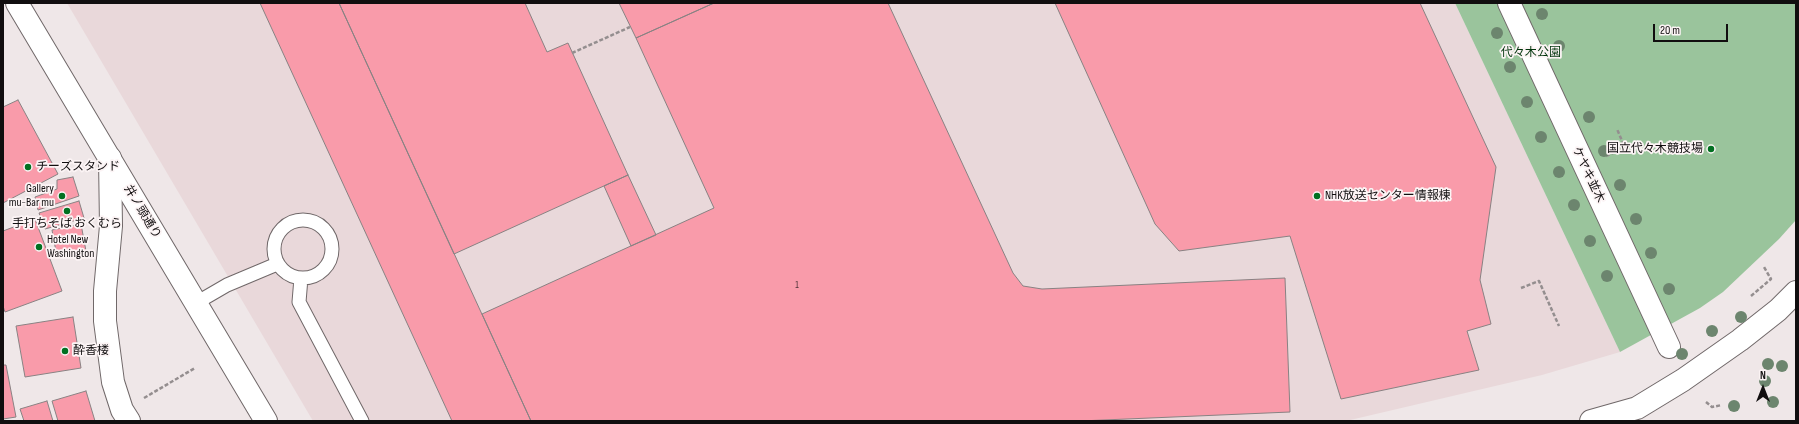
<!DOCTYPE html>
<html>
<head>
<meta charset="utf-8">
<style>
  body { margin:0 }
  #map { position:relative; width:1799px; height:424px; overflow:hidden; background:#efe7e8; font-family:"Sofia Sans Condensed",sans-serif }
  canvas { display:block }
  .frame { position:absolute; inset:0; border:4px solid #110e0f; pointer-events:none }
  .north { position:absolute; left:1743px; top:368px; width:40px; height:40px; -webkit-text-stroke:3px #fcf4f5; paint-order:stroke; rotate:0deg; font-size:11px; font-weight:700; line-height:16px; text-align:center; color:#110e0f }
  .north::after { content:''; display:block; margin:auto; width:14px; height:18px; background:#110e0f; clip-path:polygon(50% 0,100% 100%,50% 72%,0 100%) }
  .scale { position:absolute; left:1653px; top:24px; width:75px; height:18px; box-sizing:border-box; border:2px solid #110e0f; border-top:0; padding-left:5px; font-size:12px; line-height:14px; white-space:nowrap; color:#110e0f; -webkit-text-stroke:3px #fcf4f5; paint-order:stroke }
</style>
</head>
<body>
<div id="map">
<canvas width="1799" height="424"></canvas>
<div class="frame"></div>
<div class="north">N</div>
<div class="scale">20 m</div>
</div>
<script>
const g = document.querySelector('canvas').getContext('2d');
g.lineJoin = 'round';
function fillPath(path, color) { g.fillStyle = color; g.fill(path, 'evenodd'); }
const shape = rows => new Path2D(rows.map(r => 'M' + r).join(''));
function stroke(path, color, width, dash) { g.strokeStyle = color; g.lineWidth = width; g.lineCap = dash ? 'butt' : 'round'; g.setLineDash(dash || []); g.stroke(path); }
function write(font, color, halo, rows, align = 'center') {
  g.font = font + ' "Sofia Sans Condensed","Noto Sans JP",sans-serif'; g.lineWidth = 3.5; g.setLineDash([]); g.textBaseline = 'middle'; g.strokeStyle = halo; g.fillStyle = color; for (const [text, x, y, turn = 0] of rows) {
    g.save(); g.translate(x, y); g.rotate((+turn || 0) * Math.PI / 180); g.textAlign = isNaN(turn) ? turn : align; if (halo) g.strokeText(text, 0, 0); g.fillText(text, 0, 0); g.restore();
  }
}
fillPath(shape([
  [67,3,1455,3,1620,352,1542,375,1346,421,313,421]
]), '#e9d8da');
fillPath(shape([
  [1455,3,1796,3,1796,220,1779,239,1723,292,1700,308,1620,352]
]), '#9ac49c');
const building = shape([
  [260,3,339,3,531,421,452,421,260,3],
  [339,3,525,3,547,52,568,43,628,175,454,254,339,3],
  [619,3,714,3,636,38,619,3],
  [714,3,888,3,1013,273,1023,286,1042,289,1285,278,1290,412,1080,421,531,421,482,314,714,208,636,38,714,3],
  [1055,3,1420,3,1496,167,1480,280,1491,324,1467,331,1479,370,1341,399,1290,236,1179,251,1155,224,1055,3],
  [18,100,58,174,3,203,3,107,18,100],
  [628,175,656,235,631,246,604,186,628,175],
  [73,177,79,196,38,210,35,197,57,189,57,180,73,177],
  [79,201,84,218,45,229,39,213,79,201],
  [35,219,62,291,5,312,3,306,3,231,35,219],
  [81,224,86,251,57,257,52,230,81,224],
  [73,317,81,368,25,377,16,326,73,317],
  [3,365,6,365,16,417,3,419,3,365],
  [86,391,95,421,58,421,52,401,86,391],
  [47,401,53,421,24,421,20,409,47,401]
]);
fillPath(building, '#f99baa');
stroke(building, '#898283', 1);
const lane = shape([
  '274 249a29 29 0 1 1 58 0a29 29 0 1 1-58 0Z',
  [301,278,299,302,362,421],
  [196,303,227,285,277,264]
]);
const street = shape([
  [1509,3,1669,347],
  [110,158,111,226,105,291,105,321,113,382,122,410,129,421]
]);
const secondary = shape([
  [17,3,266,421],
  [1591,421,1637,408,1683,380,1740,340,1778,310,1796,292]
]);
stroke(lane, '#706869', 15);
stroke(street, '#706869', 24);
stroke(secondary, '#706869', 24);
stroke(shape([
  [572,53,630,27],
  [1606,156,1625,148,1617,129],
  [1521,288,1539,281,1559,326],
  [1751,296,1771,279,1764,267],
  [144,398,195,368],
  [1706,402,1712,407,1722,405]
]), '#948e8f', 2.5, [4, 2]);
stroke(lane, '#fff', 13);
stroke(street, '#fff', 22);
stroke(secondary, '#fff', 22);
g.fillStyle = '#6c856e';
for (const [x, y] of [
  [1542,14],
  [1497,33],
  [1559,46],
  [1510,67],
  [1527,102],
  [1589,117],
  [1541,137],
  [1604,151],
  [1559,172],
  [1620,185],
  [1574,205],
  [1636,219],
  [1590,241],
  [1651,253],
  [1607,276],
  [1669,289],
  [1741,317],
  [1712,331],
  [1682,354],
  [1768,364],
  [1782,366],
  [1765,381],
  [1773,402],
  [1734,406]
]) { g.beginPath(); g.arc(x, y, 6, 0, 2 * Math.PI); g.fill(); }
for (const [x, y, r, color] of [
  [1711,149,4,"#017021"],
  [28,167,4,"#017021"],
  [62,196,4,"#017021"],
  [1317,196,4,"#017021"],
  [67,211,4,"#017021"],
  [39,247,4,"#017021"],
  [65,351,4,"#017021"]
]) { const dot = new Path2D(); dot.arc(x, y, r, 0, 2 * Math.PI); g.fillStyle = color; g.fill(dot); stroke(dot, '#fcf4f5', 1.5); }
write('10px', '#4b3136', null, [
  ["1",797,285]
]);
write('12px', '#00340b', '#fcf4f5', [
  ["代々木公園",1531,53]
]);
write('12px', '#110e0f', '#fcf4f5', [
  ["国立代々木競技場",1703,149,"right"],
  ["チーズスタンド",36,167],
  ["Gallery",54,189,"right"],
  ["mu-Bar mu",54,203,"right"],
  ["NHK放送センター情報棟",1325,196],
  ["手打ちそば おくむら",67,224,"center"],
  ["Hotel New",47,240],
  ["Washington",47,254],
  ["酔香楼",73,351]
], 'left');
write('12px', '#110e0f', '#fcf4f5', [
  ["ケヤキ並木",1588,175,65],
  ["井ノ頭通り",142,212,59]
]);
</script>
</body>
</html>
